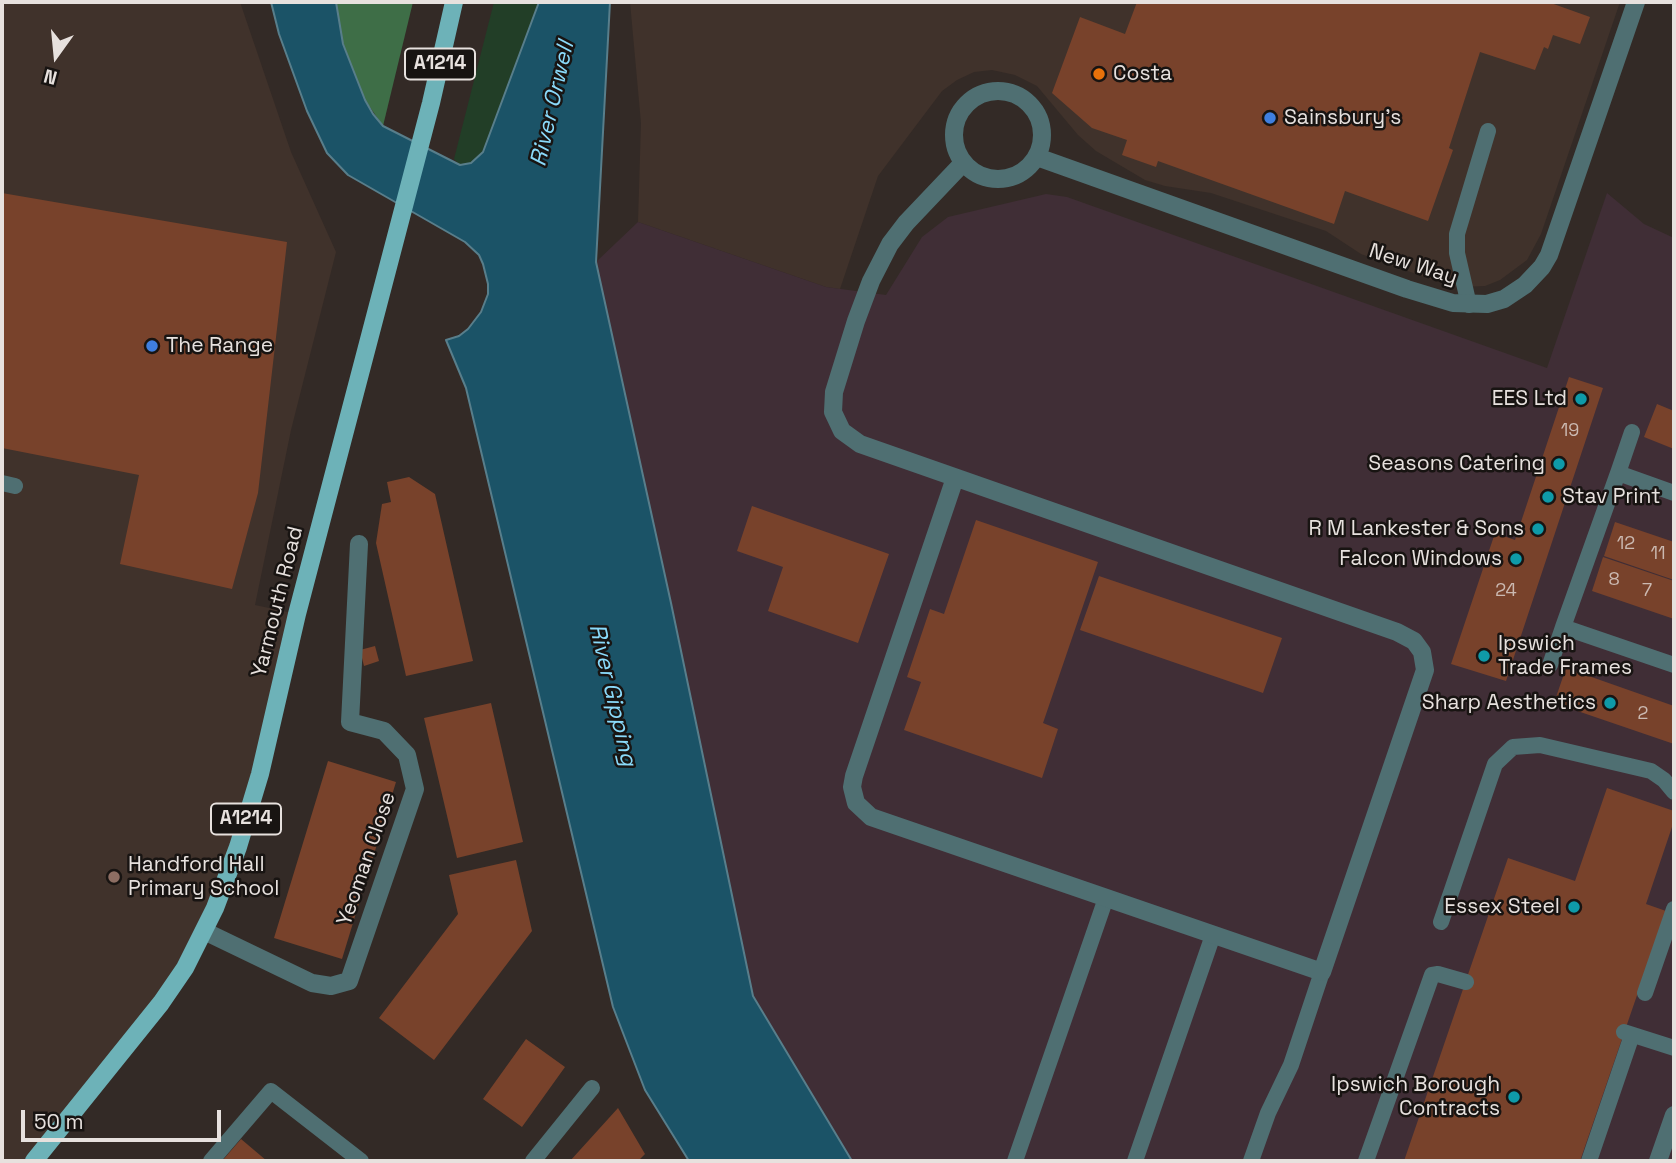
<!DOCTYPE html>
<html>
<head>
<meta charset="utf-8">
<style>
  body { margin:0 }
  #map { position:relative; width:1676px; height:1163px; overflow:hidden; background:#332a26; font-family:"Space Grotesk",sans-serif }
  canvas { display:block }
  .frame { position:absolute; inset:0; border:4px solid #e7e1de; pointer-events:none }
  .north { position:absolute; left:21px; top:21px; width:70px; height:70px; -webkit-text-stroke:5px #181412; paint-order:stroke; rotate:195deg; font-size:19px; font-weight:700; line-height:28px; text-align:center; color:#e7e1de }
  .north::after { content:''; display:block; margin:auto; width:24px; height:32px; background:#e7e1de; clip-path:polygon(50% 0,100% 100%,50% 72%,0 100%) }
  .scale { position:absolute; left:21px; top:1110px; width:200px; height:32px; box-sizing:border-box; border:4px solid #e7e1de; border-top:0; padding-left:9px; font-size:21px; line-height:24px; white-space:nowrap; color:#e7e1de; -webkit-text-stroke:5px #181412; paint-order:stroke }
</style>
</head>
<body>
<div id="map">
<canvas width="1676" height="1163"></canvas>
<div class="frame"></div>
<div class="north">N</div>
<div class="scale">50 m</div>
</div>
<script>
const g = document.querySelector('canvas').getContext('2d');
g.lineJoin = 'round';
function fillPath(path, color) { g.fillStyle = color; g.fill(path, 'evenodd'); }
const shape = rows => new Path2D(rows.map(r => 'M' + r).join(''));
function stroke(path, color, width, dash) { g.strokeStyle = color; g.lineWidth = width; g.lineCap = dash ? 'butt' : 'round'; g.setLineDash(dash || []); g.stroke(path); }
function write(font, color, halo, rows, align = 'center') {
  g.font = font + ' "Space Grotesk",sans-serif'; g.lineWidth = 5; g.setLineDash([]); g.textBaseline = 'middle'; g.strokeStyle = halo; g.fillStyle = color; for (const [text, x, y, turn = 0] of rows) {
    g.save(); g.translate(x, y); g.rotate((+turn || 0) * Math.PI / 180); g.textAlign = isNaN(turn) ? turn : align; if (halo) g.strokeText(text, 0, 0); g.fillText(text, 0, 0); g.restore();
  }
}
fillPath(shape([
  [2,2,240,2,291,152,336,252,291,430,255,605,297,614,278,703,204,931,34,1161,2,1161],
  [630,2,1620,2,1541,234,1527,260,1500,280,1485,286,1459,287,1438,282,1361,254,1326,231,1211,193,1165,186,1145,180,1096,151,1078,135,1037,86,1015,75,992,70,974,72,957,80,942,91,878,176,840,289,826,287,638,222,641,123]
]), '#40322b');
fillPath(shape([
  [1607,193,1644,224,1674,238,1674,1161,852,1161,753,996,671,603,596,262,638,222,826,287,886,295,922,237,948,217,1046,194,1067,197,1547,368]
]), '#402e36');
fillPath(shape([
  [494,2,539,2,483,152,472,163,460,165,454,159]
]), '#223e27');
fillPath(shape([
  [336,2,413,2,383,126,365,100,343,44]
]), '#3e6e47');
const water = shape([
  [271,2,336,2,343,44,365,100,373,114,383,126,460,165,471,163,483,152,539,2,610,2,596,262,671,603,753,996,852,1161,689,1161,645,1090,613,1007,466,388,446,340,459,336,468,329,481,312,488,294,488,284,483,264,479,255,465,242,348,175,327,153,307,111,279,34,271,2]
]);
fillPath(water, '#1b5367');
stroke(water, '#587e8b', 2);
fillPath(shape([
  [1137,2,1548,2,1590,17,1580,44,1553,35,1548,49,1544,47,1535,70,1480,52,1449,148,1453,150,1428,221,1345,191,1334,224,1158,161,1156,167,1122,155,1127,140,1092,128,1052,93,1080,17,1125,34],
  [2,193,287,242,258,493,232,589,120,564,139,475,2,448],
  [1569,377,1603,388,1506,681,1451,664,1495,533,1515,540],
  [1657,404,1674,411,1674,449,1644,437],
  [409,477,435,494,473,661,406,676,376,543,382,504,391,502,387,482],
  [752,506,889,554,858,643,768,611,783,567,737,551],
  [976,520,1098,562,1043,723,1058,729,1042,778,904,730,921,682,907,677,930,609,944,614],
  [1615,522,1674,542,1674,580,1604,556],
  [1603,557,1674,581,1674,619,1592,591],
  [1099,576,1282,638,1263,693,1080,630],
  [375,646,379,661,364,666,360,650],
  [1566,668,1674,706,1674,744,1554,703],
  [491,703,523,842,457,858,424,718],
  [328,761,396,782,342,959,274,938],
  [1607,788,1674,811,1674,821,1646,904,1666,911,1580,1161,1404,1161,1508,858,1575,881],
  [516,860,532,931,434,1060,379,1018,458,914,449,875],
  [526,1039,565,1067,522,1127,483,1099],
  [618,1108,645,1154,638,1161,570,1161],
  [241,1139,267,1161,222,1161]
]), '#78422b');
stroke(shape([
  [1469,305,1457,253,1457,234,1488,131],
  [1618,473,1632,432],
  [2,483,15,486],
  [1674,493,1618,473,1563,627,1674,665],
  [1550,665,1563,627],
  [1441,922,1495,764,1513,747,1540,745,1651,771,1664,780,1674,792],
  [1645,993,1674,909],
  [1624,1032,1674,1048],
  [211,1161,271,1091,361,1161],
  [533,1161,592,1088],
  [1015,1161,1106,898],
  [1135,1161,1213,935],
  [1251,1161,1268,1113,1291,1065,1322,972],
  [1366,1161,1432,975,1438,974,1466,982],
  [1589,1161,1632,1035]
]), '#4f6f72', 16);
stroke(shape([
  '954 135a44 44 0 1 1 88 0a44 44 0 1 1-88 0Z',
  [1037,157,1407,289,1453,303,1487,304,1504,299,1525,285,1542,267,1549,255,1636,2],
  [955,478,854,776,852,787,856,803,871,817,1322,972,1425,670,1422,652,1414,641,1397,632,860,444,842,431,833,412,834,392,856,321,871,281,890,244,906,223,963,163],
  [204,931,312,983,331,986,349,981,415,789,407,755,384,731,350,722,359,544],
  [1658,1161,1674,1115]
]), '#4f6f72', 18);
stroke(shape([
  [34,1161,161,1003,185,968,215,908,238,847,260,774,297,614,431,103,454,2]
]), '#6db2b8', 18);
for (const [x, y, r, color] of [
  [1099,74,7,"#e8710a"],
  [1270,118,7,"#3f7fe0"],
  [152,346,7,"#3f7fe0"],
  [1581,399,7,"#0f9aa8"],
  [1559,464,7,"#0f9aa8"],
  [1548,497,7,"#0f9aa8"],
  [1538,529,7,"#0f9aa8"],
  [1516,559,7,"#0f9aa8"],
  [1484,656,7,"#0f9aa8"],
  [1610,703,7,"#0f9aa8"],
  [114,877,7,"#8d6e63"],
  [1574,907,7,"#0f9aa8"],
  [1514,1097,7,"#0f9aa8"]
]) { const dot = new Path2D(); dot.arc(x, y, r, 0, 2 * Math.PI); g.fillStyle = color; g.fill(dot); stroke(dot, '#181412', 2.5); }
write('18px', '#cbb9b1', null, [
  ["19",1570,431],
  ["12",1626,544],
  ["11",1658,554],
  ["8",1614,580],
  ["24",1506,591],
  ["7",1647,591],
  ["2",1643,714]
]);
for (const [x, y, w] of [
  [440,64,70],
  [246,819,70]
]) { const box = new Path2D(); box.roundRect(x - w / 2, y - 15.5, w, 31, 5); g.fillStyle = '#181412'; g.fill(box); stroke(box, '#e7e1de', 2); }
write('bold 19px', '#e7e1de', null, [
  ["A1214",440,64],
  ["A1214",246,819]
]);
write('21px', '#e7e1de', '#181412', [
  ["Costa",1113,74,"left"],
  ["Sainsbury's",1284,118,"left"],
  ["The Range",166,346,"left"],
  ["EES Ltd",1567,399],
  ["Seasons Catering",1545,464],
  ["Stav Print",1562,497,"left"],
  ["R M Lankester & Sons",1524,529],
  ["Falcon Windows",1502,559],
  ["Ipswich",1498,644,"left"],
  ["Trade Frames",1498,668,"left"],
  ["Sharp Aesthetics",1596,703],
  ["Handford Hall",128,865,"left"],
  ["Primary School",128,889,"left"],
  ["Essex Steel",1560,907],
  ["Ipswich Borough",1500,1085],
  ["Contracts",1500,1109]
], 'right');
write('21px', '#e7e1de', '#181412', [
  ["New Way",1413,265,18],
  ["Yarmouth Road",278,602,-76],
  ["Yeoman Close",367,859,-71]
]);
write('italic 23px', '#8adafa', '#181412', [
  ["River Orwell",553,104,-77],
  ["River Gipping",612,695,77]
]);
</script>
</body>
</html>
